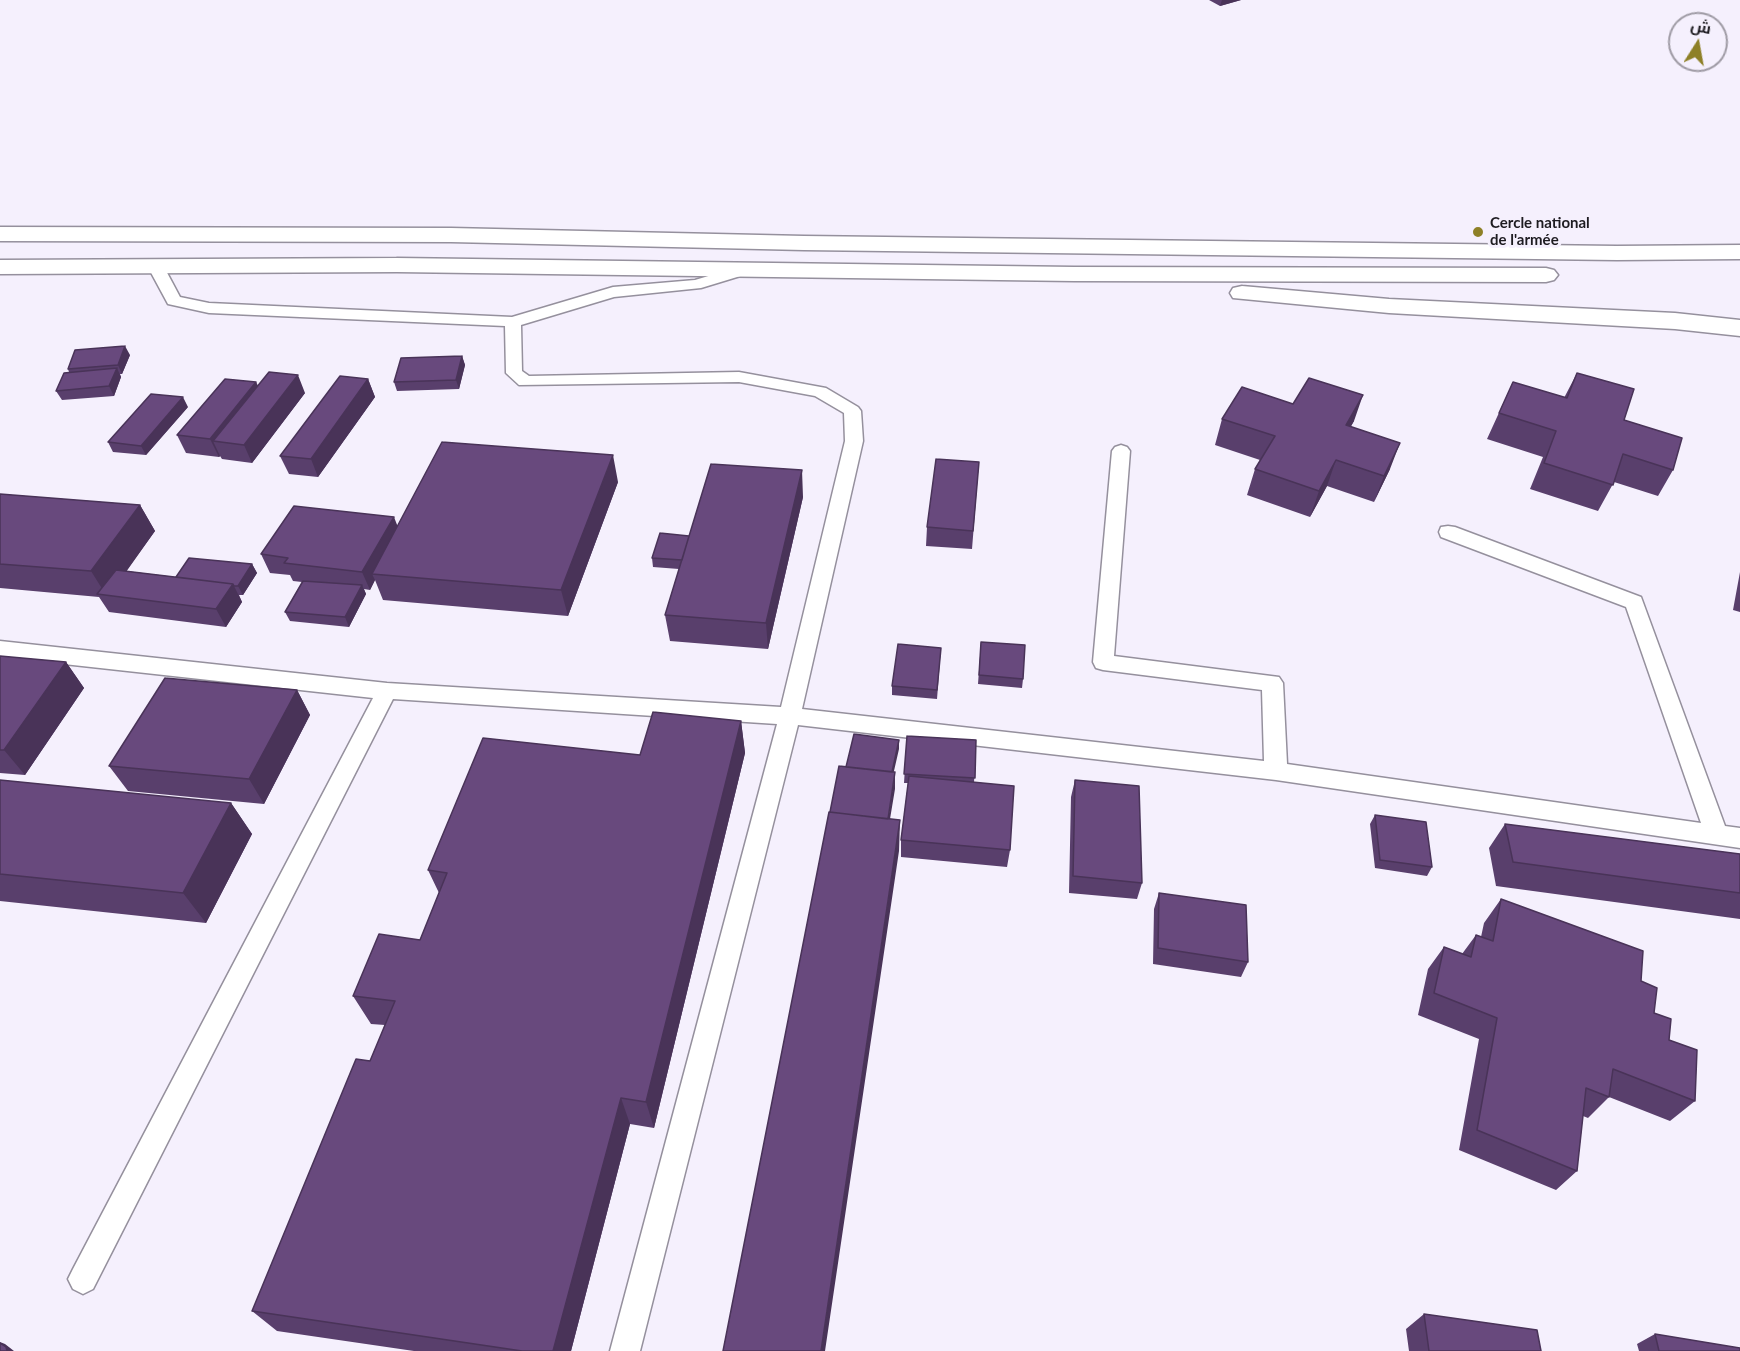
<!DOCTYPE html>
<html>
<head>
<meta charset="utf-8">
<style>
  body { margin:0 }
  #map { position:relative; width:1740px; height:1351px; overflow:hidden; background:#f5f0fd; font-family:Lato,Cairo,sans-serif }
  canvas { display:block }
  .north { position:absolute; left:1668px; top:12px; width:60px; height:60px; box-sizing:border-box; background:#f5f0fd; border:2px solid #9f9ba5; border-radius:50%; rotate:11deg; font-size:16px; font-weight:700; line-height:24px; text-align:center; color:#1e1c21 }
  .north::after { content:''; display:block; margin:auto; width:21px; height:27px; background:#8e8027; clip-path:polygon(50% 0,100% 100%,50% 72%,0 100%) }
</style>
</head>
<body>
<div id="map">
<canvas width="1740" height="1351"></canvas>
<div class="north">ش</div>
</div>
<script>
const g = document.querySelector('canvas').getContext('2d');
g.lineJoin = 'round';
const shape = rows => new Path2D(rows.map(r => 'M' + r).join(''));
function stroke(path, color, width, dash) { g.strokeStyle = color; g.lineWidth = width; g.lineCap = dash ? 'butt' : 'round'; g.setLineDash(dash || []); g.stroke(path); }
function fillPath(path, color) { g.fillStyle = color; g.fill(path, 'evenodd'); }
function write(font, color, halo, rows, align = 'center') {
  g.font = font + ' Lato,sans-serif'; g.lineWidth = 6; g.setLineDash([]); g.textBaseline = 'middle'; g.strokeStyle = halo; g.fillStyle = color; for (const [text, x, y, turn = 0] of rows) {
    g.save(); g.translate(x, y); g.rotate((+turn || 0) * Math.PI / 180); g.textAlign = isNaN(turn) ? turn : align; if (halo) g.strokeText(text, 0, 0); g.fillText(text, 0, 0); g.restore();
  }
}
const lane = shape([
  [156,262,164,267,180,297,209,303,512,317,613,287,695,280,742,266,747,268,750,271,747,274,701,288,614,297,521,325,522,371,529,376,739,372,826,388,858,407,861,411,863,441,802,709,1264,761,1262,690,1103,670,1096,668,1093,662,1112,451,1115,447,1121,445,1127,447,1130,451,1114,656,1279,677,1283,683,1287,764,1701,823,1626,607,1441,537,1439,532,1441,527,1448,526,1455,527,1641,597,1725,826,1740,828,1740,848,1276,780,798,725,640,1351,610,1351,777,724,393,699,93,1289,83,1294,73,1289,68,1279,73,1269,373,698,0,657,0,641,387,683,781,707,845,441,844,413,815,396,739,382,519,385,506,373,505,326,209,313,168,304,148,267,156,262]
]);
const highway = shape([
  [0,227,451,228,804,236,1617,246,1740,245,1740,259,1617,260,804,250,451,242,0,241,0,227],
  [397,258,1074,267,1546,268,1554,270,1558,275,1554,280,1546,282,1074,281,397,272,0,274,0,260,397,258],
  [1242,286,1389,299,1675,313,1740,320,1740,336,1675,329,1389,313,1233,298,1230,293,1233,288,1242,286]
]);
stroke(lane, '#95909d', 3);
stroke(highway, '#95909d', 3);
fillPath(lane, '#fff');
fillPath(highway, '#fff');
fillPath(shape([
  [1209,0,1241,0,1220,6],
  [130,355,122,374,120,374,121,377,114,396,62,400,56,391,69,372,68,369],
  [462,356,465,365,459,389,397,391,394,382],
  [1577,373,1673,470,1658,496,1614,482,1598,511,1530,489,1543,457,1487,439,1513,382,1564,398],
  [368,379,375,397,318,477,289,474,280,456],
  [256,382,258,386,305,393,252,463,222,459,220,456,219,457,186,453,177,435],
  [1293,404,1354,421,1350,427,1390,469,1374,502,1327,486,1310,517,1247,495,1255,469,1260,460,1215,445,1222,419],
  [188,407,146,455,113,452,108,442],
  [979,462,972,549,926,546,927,527],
  [618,482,568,616,383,600,375,580,370,590,364,589,366,594,349,627,290,621,285,612,302,582,293,581,290,575,270,573,261,554],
  [0,494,140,505,155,531,126,571,176,577,252,564,257,573,243,595,239,595,242,602,226,627,109,612,99,597,0,588],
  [803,497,768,649,670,641,665,615,679,569,653,567,652,558,689,536],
  [1740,572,1740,612,1733,610],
  [981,642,1023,679,1022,688,978,684],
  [941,648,937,699,892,695,892,686],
  [0,656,66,662,84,688,25,775,0,773],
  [297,690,310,715,264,804,128,791,109,766],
  [741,721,745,753,654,1128,630,1124,571,1351,414,1351,277,1331,252,1311,370,1061,385,1025,371,1024,353,996,420,940,439,893,428,870,640,755],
  [907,736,976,740,974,783,1010,850,1007,867,901,857,901,840,908,783,904,783],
  [0,780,231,803,252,834,206,923,0,901],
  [1075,780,1142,883,1137,899,1069,893,1071,797],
  [1375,815,1432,867,1427,876,1375,868,1370,824],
  [1505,824,1740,854,1740,919,1496,886,1489,848],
  [1159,893,1248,962,1241,977,1153,964,1154,909],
  [1501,899,1641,981,1654,1013,1669,1040,1695,1101,1670,1121,1609,1097,1588,1118,1583,1116,1577,1171,1556,1190,1459,1150,1479,1039,1418,1015,1428,969,1444,947,1462,954,1476,935,1481,937,1484,923],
  [1424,1314,1541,1351,1409,1351,1406,1329],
  [1655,1334,1740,1351,1639,1351,1637,1344]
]), '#593f6c');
fillPath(shape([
  [1222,0,1241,0,1220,6],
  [125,346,130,355,122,374,118,365],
  [462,356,465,365,459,389,456,380],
  [117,368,121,377,114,396,109,386],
  [298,375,305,393,252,463,244,445],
  [368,379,375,397,318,477,311,459],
  [256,382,264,400,213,441,220,456,219,457,210,439],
  [1363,395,1354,421,1337,452,1346,425],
  [183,397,188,407,146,455,141,446],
  [1400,443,1390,469,1374,502,1384,476],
  [613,455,618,482,568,616,561,590],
  [1336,460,1327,486,1310,517,1319,491],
  [802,470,803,497,768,649,766,623],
  [140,505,155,531,109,596,106,595,91,571],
  [394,517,401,535,372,574,375,580,370,590,362,572],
  [252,564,257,573,243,595,238,586],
  [233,584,242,602,226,627,216,609],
  [362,585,366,594,349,627,345,617],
  [66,662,84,688,25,775,4,750],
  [297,690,310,715,264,804,249,779],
  [741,721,745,753,654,1128,646,1102],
  [899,740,899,749,891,784,891,775],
  [895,772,895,789,886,843,887,827],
  [231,803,252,834,206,923,183,893],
  [900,820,899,851,825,1351,821,1351],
  [621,1098,630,1124,571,1351,553,1351],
  [0,1342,5,1344,14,1351,7,1351,0,1343]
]), '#493358');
const building = shape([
  [125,346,118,365,68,369,75,350,125,346],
  [462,356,456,380,394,382,401,358,462,356],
  [117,368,109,386,56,391,64,373,117,368],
  [269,372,298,375,244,445,213,441,269,372],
  [1577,373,1634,389,1624,420,1682,438,1673,470,1623,454,1613,485,1544,463,1556,431,1499,413,1513,382,1567,398,1577,373],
  [340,376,368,379,311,459,280,456,340,376],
  [1309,378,1363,395,1346,425,1400,443,1384,476,1336,460,1319,491,1255,469,1275,436,1222,419,1242,387,1293,404,1309,378],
  [225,379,256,382,210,439,177,435,225,379],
  [151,394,183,397,141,446,108,442,151,394],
  [442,442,613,455,561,590,372,574,442,442],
  [936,459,979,462,973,531,927,527,936,459],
  [711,464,802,470,766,623,665,615,711,464],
  [0,494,140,505,91,571,0,564,0,494],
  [294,506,394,517,362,572,284,563,288,558,261,554,294,506],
  [660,533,689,536,682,560,652,558,660,533],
  [189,558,252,564,238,586,234,586,233,584,176,577,189,558],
  [116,570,233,584,216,609,97,594,116,570],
  [303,581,362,585,345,617,285,612,303,581],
  [981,642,1025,645,1023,679,979,675,981,642],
  [898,644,941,648,937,690,892,686,898,644],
  [0,656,66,662,4,750,0,750,0,656],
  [165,678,297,690,249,779,109,766,165,678],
  [653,712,741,721,646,1102,621,1098,553,1351,522,1351,252,1311,356,1059,370,1061,395,1001,353,996,379,934,420,940,447,873,428,870,483,738,640,755,653,712],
  [854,734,899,740,892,772,846,767,854,734],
  [907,736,976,740,975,778,904,774,907,736],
  [839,766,895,772,888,819,830,812,839,766],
  [909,776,1014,786,1010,850,901,840,909,776],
  [0,780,231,803,183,893,0,874,0,780],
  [1075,780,1139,786,1142,883,1073,876,1075,780],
  [829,812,900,820,821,1351,723,1351,829,812],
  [1375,815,1426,822,1432,867,1380,860,1375,815],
  [1505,824,1740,854,1740,893,1513,862,1505,824],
  [1159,893,1246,905,1248,962,1158,948,1159,893],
  [1501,899,1643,951,1641,981,1657,988,1654,1013,1671,1019,1669,1040,1697,1050,1695,1101,1613,1069,1609,1097,1586,1088,1577,1171,1477,1130,1497,1018,1434,993,1444,947,1471,957,1476,935,1493,941,1501,899],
  [1424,1314,1537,1330,1541,1351,1429,1351,1424,1314],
  [1655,1334,1740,1348,1740,1351,1659,1351,1655,1334],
  [0,1343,6,1347,7,1351,0,1351,0,1343]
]);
fillPath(building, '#68497d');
stroke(building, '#493358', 1.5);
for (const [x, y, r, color] of [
  [1478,232,6,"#8e8027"]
]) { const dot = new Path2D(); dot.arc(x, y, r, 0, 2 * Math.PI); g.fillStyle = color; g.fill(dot); stroke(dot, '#f5f0fd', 2); }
write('bold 15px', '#1e1c21', '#f5f0fd', [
  ["Cercle national",1490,223],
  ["de l'armée",1490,240]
], 'left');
</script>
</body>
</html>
